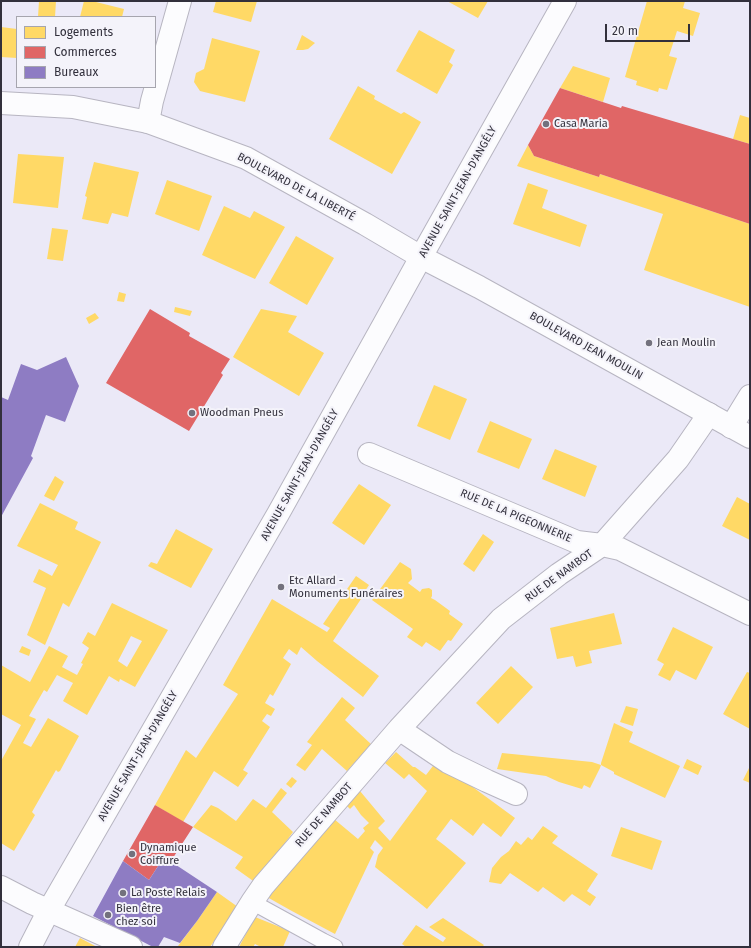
<!DOCTYPE html>
<html>
<head>
<meta charset="utf-8">
<style>
  body { margin:0 }
  #map { position:relative; width:751px; height:948px; overflow:hidden; background:#ebe9f7; font-family:"Fira Sans",sans-serif }
  canvas { display:block }
  .frame { position:absolute; inset:0; border:2px solid #32303c; pointer-events:none }
  .legend { position:absolute; left:16px; top:16px; width:140px; height:72px; box-sizing:border-box; background:#f4f3fa; border:1px solid #a6a5ae; margin:0; padding:5px 7px; list-style:none; font-size:12px; color:#32303c }
  .legend li { display:flex; align-items:center; gap:8px; height:20px }
  .legend b { width:20px; border:1px solid #a6a5ae }
  .scale { position:absolute; left:605px; top:24px; width:85px; height:18px; box-sizing:border-box; border:2px solid #32303c; border-top:0; padding-left:5px; font-size:12px; line-height:14px; white-space:nowrap; color:#32303c; -webkit-text-stroke:3px #f4f3fa; paint-order:stroke }
</style>
</head>
<body>
<div id="map">
<canvas width="751" height="948"></canvas>
<div class="frame"></div>
<ul class="legend">
<li><b style="height:11px;background:#ffd966"></b>Logements</li>
<li><b style="height:11px;background:#e06666"></b>Commerces</li>
<li><b style="height:11px;background:#8e7cc3"></b>Bureaux</li>
</ul>
<div class="scale">20 m</div>
</div>
<script>
const g = document.querySelector('canvas').getContext('2d');
g.lineJoin = 'round';
function fillPath(path, color) { g.fillStyle = color; g.fill(path, 'evenodd'); }
const shape = rows => new Path2D(rows.map(r => 'M' + r).join(''));
function stroke(path, color, width, dash) { g.strokeStyle = color; g.lineWidth = width; g.lineCap = dash ? 'butt' : 'round'; g.setLineDash(dash || []); g.stroke(path); }
function write(font, color, halo, rows, align = 'center') {
  g.font = font + ' "Fira Sans",sans-serif'; g.lineWidth = 4; g.setLineDash([]); g.textBaseline = 'middle'; g.strokeStyle = halo; g.fillStyle = color; for (const [text, x, y, turn = 0] of rows) {
    g.save(); g.translate(x, y); g.rotate((+turn || 0) * Math.PI / 180); g.textAlign = isNaN(turn) ? turn : align; if (halo) g.strokeText(text, 0, 0); g.fillText(text, 0, 0); g.restore();
  }
}
fillPath(shape([
  [39,1,56,1,55,17,38,17],
  [84,1,92,1,124,9,122,17,80,17],
  [216,1,257,1,251,22,213,12],
  [447,1,488,1,478,18],
  [647,1,685,1,683,8,700,13,693,36,677,31,669,56,677,58,667,90,659,88,658,92,636,85,637,81,625,77],
  [1,27,17,29,17,58,1,57],
  [419,30,455,50,449,62,453,65,437,94,396,71],
  [302,35,315,43,308,49,303,50,296,50],
  [212,38,260,51,245,102,200,91,194,82,196,73,204,69],
  [573,66,610,78,603,102,560,88],
  [358,86,375,96,374,99,401,114,404,112,421,122,392,174,329,139],
  [740,115,750,118,750,144,733,139],
  [528,145,534,156,599,177,600,174,750,224,750,307,644,270,663,214,517,166],
  [18,154,64,157,58,208,13,203],
  [94,162,139,172,128,217,112,213,108,224,82,219,87,197,85,196],
  [167,180,212,196,199,231,155,214],
  [528,183,548,190,542,208,587,225,580,247,513,224],
  [224,206,250,218,254,211,285,227,255,279,202,255],
  [52,228,68,230,63,261,47,259],
  [296,236,334,258,307,305,269,283],
  [119,292,126,294,124,302,117,301],
  [175,307,192,311,190,316,174,312],
  [261,309,297,316,288,332,324,353,299,396,233,357],
  [95,313,99,318,89,324,86,318],
  [434,385,467,399,450,440,417,426],
  [490,421,532,439,519,469,477,452],
  [555,449,597,466,585,497,542,479],
  [55,476,64,482,54,501,44,496],
  [359,484,391,505,364,545,332,523],
  [737,497,750,504,750,540,722,526],
  [40,503,78,522,75,529,101,542,69,607,63,603,45,645,27,635,46,588,33,582,39,569,52,576,58,565,17,546],
  [176,529,213,549,191,588,148,566,151,562,157,564],
  [483,534,494,542,474,572,463,564],
  [400,562,411,569,412,579,408,583,420,592,422,589,429,588,432,590,432,596,431,598,435,600,450,611,449,614,463,624,451,641,448,640,440,651,426,642,422,647,407,637,413,629,372,600],
  [356,576,369,585,363,594,363,596,333,641,379,676,363,697,317,661,301,647,297,655,289,649,283,658,291,664,273,696,270,694,265,703,275,709,271,716,267,714,262,721,270,727,243,770,248,773,238,787,214,771,183,822,155,805,186,750,196,758,238,694,223,685,272,599,327,632,330,628,323,624],
  [112,603,168,630,135,687,120,679,119,682,109,676,87,715,63,701,73,683,57,675,47,692,44,690,29,716,36,719,23,743,31,747,48,718,79,736,60,771,58,772,56,770,32,812,35,815,14,851,1,843,1,761,21,725,1,714,1,665,30,682,49,646,68,656,62,667,77,675,83,664,81,663,89,648,82,643,88,632,95,636],
  [131,636,142,641,127,667,118,661],
  [614,613,622,644,589,651,592,663,576,667,573,656,557,659,550,628],
  [673,627,713,647,696,680,676,670,670,681,658,675,664,664,657,660],
  [22,646,31,650,29,656,19,652],
  [511,666,533,687,498,724,476,703],
  [747,672,750,673,750,729,723,714],
  [342,697,355,708,345,720,371,744,347,771,322,749,305,771,296,765,312,745,307,742],
  [626,706,638,709,633,726,620,722],
  [614,723,633,732,629,742,680,766,665,798,614,774,614,772,601,765,601,763],
  [396,752,413,767,415,767,426,775,436,762,444,766,515,818,501,837,483,823,473,836,451,819,436,839,444,845,466,863,427,909,375,867,378,855,383,848,375,840,370,848,374,852,335,934,290,910,267,897,334,819,358,839,365,831,363,828,369,823,361,815,354,805,350,809,346,805,360,791,385,821,378,828,390,841,427,791,409,774,404,779,385,763],
  [502,753,592,762,601,765,600,768,590,788,584,785,582,789,559,782,546,776,497,769],
  [687,759,702,766,698,775,683,768],
  [750,766,750,783,743,780],
  [292,777,297,781,291,788,286,784],
  [281,788,287,793,272,812,293,832,256,883,235,868,243,857,193,827,211,805,218,808,236,821,253,799,266,808],
  [543,826,558,836,552,843,598,874,587,891,596,897,590,906,572,894,564,902,543,887,538,892,510,873,501,884,489,882,492,868,501,857,509,851,516,841,521,845,528,837,532,840],
  [621,827,662,841,652,870,611,856],
  [217,892,238,907,210,947,180,947,178,946,197,921],
  [255,917,290,931,283,947,261,947,255,944,253,947,239,947],
  [443,918,484,945,482,947,406,947,402,944,416,925,443,942,446,938,429,927],
  [80,938,97,947,75,947]
]), '#ffd966');
fillPath(shape([
  [560,88,621,108,622,106,750,144,750,224,600,174,599,177,534,156,528,145],
  [150,309,190,333,189,336,230,359,221,373,223,375,217,385,189,431,106,383],
  [155,805,193,827,171,861,164,857,149,880,123,861]
]), '#e06666');
fillPath(shape([
  [66,357,79,386,65,422,46,415,31,456,33,458,1,517,1,397,8,400,21,364,37,370],
  [164,857,217,892,197,921,180,943,164,937,158,947,153,947,93,916,123,861,149,880]
]), '#8e7cc3');
const service = shape([
  [252,902,323,941,335,947]
]);
const minor = shape([
  [148,122,152,101,180,1],
  [731,427,750,396],
  [369,454,577,542,602,545,620,549,750,614],
  [399,729,448,762,487,781,516,794],
  [1,887,32,903,131,947],
  [224,947,252,902,263,886,399,729,501,619,559,574,602,545,678,459,709,414]
]);
const tertiary = shape([
  [1,103,73,107,148,122,246,158,365,224,421,257,479,287,750,437]
]);
const secondary = shape([
  [30,947,49,910,278,514,384,324,421,257,565,1]
]);
stroke(service, '#b7b5c1', 17);
stroke(minor, '#b7b5c1', 24);
stroke(tertiary, '#b7b5c1', 24);
stroke(secondary, '#b7b5c1', 24);
stroke(service, '#fcfcfe', 15);
stroke(minor, '#fcfcfe', 22);
stroke(tertiary, '#fcfcfe', 22);
stroke(secondary, '#fcfcfe', 22);
for (const [x, y, r, color] of [
  [546,124,4,"#73717d"],
  [649,343,4,"#73717d"],
  [192,413,4,"#73717d"],
  [281,587,4,"#73717d"],
  [132,854,4,"#73717d"],
  [123,893,4,"#73717d"],
  [108,915,4,"#73717d"]
]) { const dot = new Path2D(); dot.arc(x, y, r, 0, 2 * Math.PI); g.fillStyle = color; g.fill(dot); stroke(dot, '#f4f3fa', 1.5); }
write('11px', '#32303c', '#f4f3fa', [
  ["Casa Maria",554,124],
  ["Jean Moulin",657,343],
  ["Woodman Pneus",200,413],
  ["Etc Allard -",289,581],
  ["Monuments Funéraires",289,594],
  ["Dynamique",140,848],
  ["Coiffure",140,861],
  ["La Poste Relais",131,893],
  ["Bien être",116,909],
  ["chez soi",116,922]
], 'left');
write('11px', '#32303c', '#f4f3fa', [
  ["BOULEVARD DE LA LIBERTÉ",296,187,28],
  ["AVENUE SAINT-JEAN-D'ANGÉLY",458,192,-61],
  ["BOULEVARD JEAN MOULIN",586,346,29],
  ["AVENUE SAINT-JEAN-D'ANGÉLY",300,475,-61],
  ["RUE DE LA PIGEONNERIE",516,516,23],
  ["RUE DE NAMBOT",559,576,-36],
  ["AVENUE SAINT-JEAN-D'ANGÉLY",138,756,-60],
  ["RUE DE NAMBOT",324,815,-49]
]);
</script>
</body>
</html>
